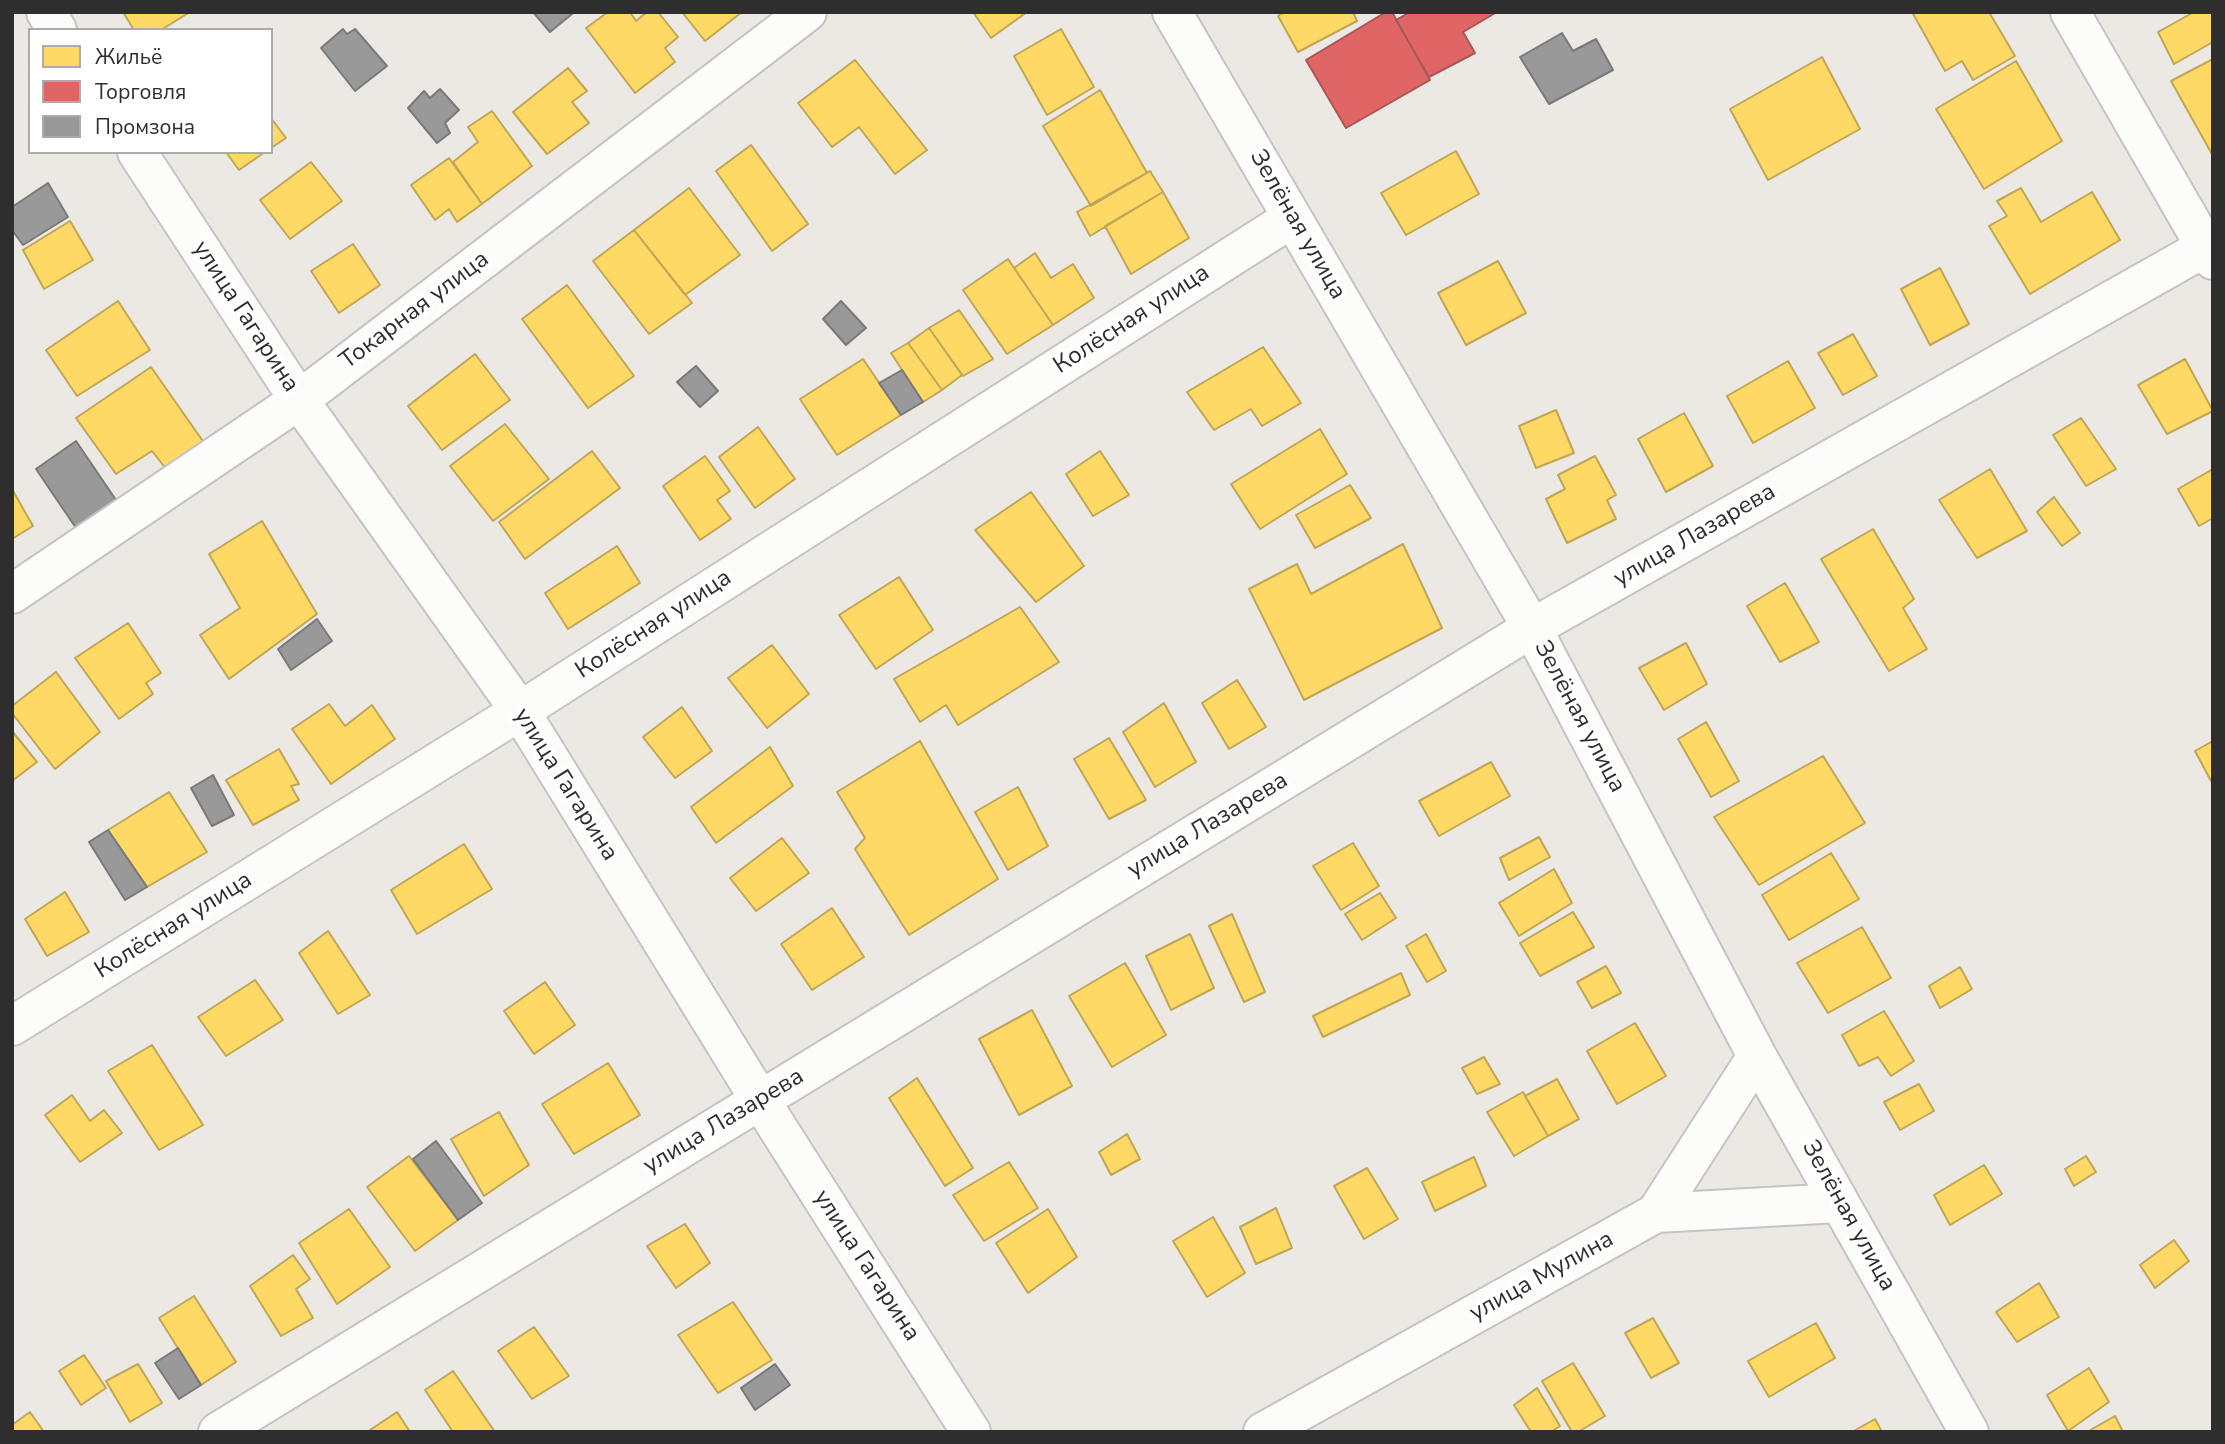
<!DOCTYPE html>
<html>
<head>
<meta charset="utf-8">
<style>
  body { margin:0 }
  #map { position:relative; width:2225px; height:1444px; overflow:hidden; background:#ece8e4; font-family:"Nunito Sans",sans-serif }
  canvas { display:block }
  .frame { position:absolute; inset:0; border:14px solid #2e2e2e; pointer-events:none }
  .legend { position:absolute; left:28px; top:28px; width:245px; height:126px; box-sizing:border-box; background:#fff; border:2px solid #ababab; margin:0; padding:9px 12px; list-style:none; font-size:21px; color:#2e2e2e }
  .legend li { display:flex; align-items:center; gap:14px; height:35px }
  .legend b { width:35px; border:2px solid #ababab }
</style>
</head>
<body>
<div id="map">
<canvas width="2225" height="1444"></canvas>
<div class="frame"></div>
<ul class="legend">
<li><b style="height:19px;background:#ffd966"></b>Жильё</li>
<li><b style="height:19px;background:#e06666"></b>Торговля</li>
<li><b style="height:19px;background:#999"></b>Промзона</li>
</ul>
</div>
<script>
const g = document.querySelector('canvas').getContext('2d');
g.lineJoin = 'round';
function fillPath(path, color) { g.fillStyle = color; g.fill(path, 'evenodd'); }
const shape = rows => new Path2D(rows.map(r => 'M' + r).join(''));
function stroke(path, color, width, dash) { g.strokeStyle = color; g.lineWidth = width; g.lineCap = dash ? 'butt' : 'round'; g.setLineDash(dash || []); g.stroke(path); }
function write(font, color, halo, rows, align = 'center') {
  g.font = font + ' "Nunito Sans",sans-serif'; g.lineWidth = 7; g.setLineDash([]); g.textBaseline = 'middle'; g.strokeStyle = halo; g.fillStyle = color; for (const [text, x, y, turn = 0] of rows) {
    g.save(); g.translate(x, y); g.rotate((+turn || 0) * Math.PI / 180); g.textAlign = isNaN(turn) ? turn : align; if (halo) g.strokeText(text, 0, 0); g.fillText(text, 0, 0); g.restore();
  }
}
const homes = shape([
  [123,12,190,12,161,30,134,30,123,12],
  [608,12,630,12,636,21,647,12,658,12,678,37,665,48,675,62,635,93,586,28,608,12],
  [682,12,742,12,705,41,682,12],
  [973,12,1027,12,991,38,973,12],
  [1284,12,1353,12,1357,21,1298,52,1278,16,1284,12],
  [1912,12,1989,12,2015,56,1973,80,1962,61,1945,71,1912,12],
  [2194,12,2213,12,2213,42,2174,64,2158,32,2194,12],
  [1061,29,1094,87,1047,115,1014,56,1061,29],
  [1822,57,1860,129,1768,180,1730,109,1822,57],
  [2213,59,2213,156,2171,81,2213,59],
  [855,60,927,150,895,174,859,127,832,147,798,103,855,60],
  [2016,61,2062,141,1984,189,1936,109,2016,61],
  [568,68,587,91,572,102,589,123,547,154,513,112,568,68],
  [1100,90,1147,173,1091,206,1043,126,1100,90],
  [492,111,532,166,482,204,453,162,478,142,468,127,492,111],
  [271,118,286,138,271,148,271,118],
  [751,145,808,224,772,251,716,171,751,145],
  [1456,151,1479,194,1406,235,1381,193,1456,151],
  [226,152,265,152,239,170,226,152],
  [449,158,482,204,457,222,449,209,435,220,411,185,449,158],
  [311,162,342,201,290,239,260,200,311,162],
  [1150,171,1163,192,1090,236,1077,212,1150,171],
  [689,188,740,255,685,295,634,230,689,188],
  [2021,188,2041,222,2092,192,2120,240,2030,294,1989,226,2007,216,1997,201,2021,188],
  [1163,192,1189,238,1131,274,1105,226,1163,192],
  [70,221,93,260,44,289,23,250,70,221],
  [634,230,692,303,649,334,593,261,634,230],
  [353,244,380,285,339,313,311,271,353,244],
  [1035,253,1051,278,1073,264,1094,298,1053,325,1014,268,1035,253],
  [1008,259,1053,325,1007,354,963,290,1008,259],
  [1498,261,1526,313,1466,345,1438,293,1498,261],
  [1940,268,1969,324,1930,345,1901,289,1940,268],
  [567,285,634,376,588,408,522,319,567,285],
  [118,301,150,350,77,396,46,350,118,301],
  [959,310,993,359,963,376,929,328,959,310],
  [929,328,962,375,942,390,908,343,929,328],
  [1853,334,1877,376,1843,395,1818,353,1853,334],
  [908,343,942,390,923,402,891,353,908,343],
  [1263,347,1301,403,1262,426,1251,409,1214,430,1187,392,1263,347],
  [475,354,510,400,442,450,408,406,475,354],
  [863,359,901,415,837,455,800,399,863,359],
  [2185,359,2213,411,2167,434,2138,385,2185,359],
  [1788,361,1815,408,1753,443,1727,396,1788,361],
  [151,367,207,447,170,474,152,451,116,474,76,418,151,367],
  [1556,410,1574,453,1536,468,1519,426,1556,410],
  [1684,413,1713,466,1666,492,1638,439,1684,413],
  [2081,418,2116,469,2086,486,2053,435,2081,418],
  [505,424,549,479,493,521,450,466,505,424],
  [758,427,795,479,755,508,719,457,758,427],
  [1320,429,1347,474,1260,529,1231,484,1320,429],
  [592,451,620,488,525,559,499,522,592,451],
  [1100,451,1129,495,1093,516,1066,474,1100,451],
  [705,456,730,491,717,500,731,519,700,540,663,486,705,456],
  [1595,456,1616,495,1607,500,1616,519,1567,543,1546,499,1565,489,1558,475,1595,456],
  [1990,469,2027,531,1977,558,1939,500,1990,469],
  [2213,469,2213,518,2199,526,2178,489,2213,469],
  [1350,485,1371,518,1315,548,1296,515,1350,485],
  [12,489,33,526,12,539,12,489],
  [1031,492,1084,566,1036,602,975,530,1031,492],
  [2054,497,2080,533,2062,546,2037,512,2054,497],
  [262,521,317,614,229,679,200,635,240,608,209,554,262,521],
  [1873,529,1914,599,1903,608,1927,649,1889,671,1821,559,1873,529],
  [1403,544,1442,628,1304,700,1249,589,1297,564,1311,594,1403,544],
  [617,546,640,583,568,629,545,593,617,546],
  [899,577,933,630,876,669,839,615,899,577],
  [1785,583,1819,642,1780,662,1747,606,1785,583],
  [1020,607,1059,662,958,725,946,705,920,722,894,679,1020,607],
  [128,623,161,673,146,683,153,694,119,719,75,658,128,623],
  [1686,643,1707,684,1664,710,1639,668,1686,643],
  [772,645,809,694,767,728,728,678,772,645],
  [56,672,100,732,55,769,12,713,12,706,56,672],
  [1237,680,1266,727,1229,749,1202,703,1237,680],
  [1164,703,1196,762,1155,787,1123,732,1164,703],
  [329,704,345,726,372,705,395,739,331,784,292,729,329,704],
  [682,707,712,751,675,778,643,737,682,707],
  [1706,722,1739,781,1711,797,1678,739,1706,722],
  [12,731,37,762,12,781,12,731],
  [1109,738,1146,800,1109,819,1074,759,1109,738],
  [920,741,998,879,909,935,855,849,865,838,837,792,920,741],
  [2213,741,2213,779,2211,781,2195,751,2213,741],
  [770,747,793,786,716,843,691,807,770,747],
  [279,749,299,784,291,786,299,800,253,825,226,780,279,749],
  [1823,756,1865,823,1759,885,1714,817,1823,756],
  [1491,762,1510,796,1439,836,1419,801,1491,762],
  [1018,787,1048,846,1008,870,975,812,1018,787],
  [169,792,207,852,147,887,108,830,169,792],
  [1539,837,1550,857,1509,880,1500,858,1539,837],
  [782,838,809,873,756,911,730,878,782,838],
  [1353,843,1379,886,1341,910,1313,866,1353,843],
  [464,844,492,889,417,934,391,890,464,844],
  [1831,853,1859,899,1789,940,1762,895,1831,853],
  [1554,869,1572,903,1519,936,1499,903,1554,869],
  [65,892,89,932,47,956,25,919,65,892],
  [1380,893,1396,918,1362,940,1345,914,1380,893],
  [832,908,864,957,812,990,781,944,832,908],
  [1573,912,1594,947,1540,976,1520,943,1573,912],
  [1232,914,1265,992,1244,1002,1209,926,1232,914],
  [1862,927,1891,978,1828,1013,1797,963,1862,927],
  [328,931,370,995,338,1014,299,953,328,931],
  [1190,934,1214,988,1171,1010,1146,956,1190,934],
  [1426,934,1446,971,1427,982,1406,946,1426,934],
  [1125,963,1166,1035,1112,1067,1069,996,1125,963],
  [1606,966,1621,993,1592,1008,1577,982,1606,966],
  [1960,967,1972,989,1940,1008,1929,986,1960,967],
  [1401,973,1410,995,1323,1037,1313,1016,1401,973],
  [255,980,283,1020,226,1056,198,1017,255,980],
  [545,982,575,1025,534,1054,504,1011,545,982],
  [1032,1010,1072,1086,1019,1115,979,1039,1032,1010],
  [1884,1011,1914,1061,1891,1076,1878,1057,1859,1066,1842,1035,1884,1011],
  [1635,1023,1666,1076,1617,1104,1587,1051,1635,1023],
  [152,1045,203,1125,159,1150,108,1071,152,1045],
  [1484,1057,1500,1084,1477,1094,1462,1068,1484,1057],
  [608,1063,640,1115,574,1154,542,1104,608,1063],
  [917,1078,973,1168,945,1186,889,1098,917,1078],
  [1557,1079,1579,1119,1548,1136,1525,1096,1557,1079],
  [1919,1084,1934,1111,1900,1130,1884,1102,1919,1084],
  [1523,1092,1548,1136,1514,1156,1487,1112,1523,1092],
  [72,1095,90,1121,104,1110,122,1133,80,1162,45,1115,72,1095],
  [499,1112,529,1165,484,1196,451,1139,499,1112],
  [1127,1134,1140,1159,1111,1175,1099,1152,1127,1134],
  [409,1156,458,1220,415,1251,367,1187,409,1156],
  [2086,1156,2096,1172,2074,1186,2065,1169,2086,1156],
  [1474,1157,1486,1186,1435,1211,1422,1182,1474,1157],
  [1009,1162,1038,1208,984,1241,953,1195,1009,1162],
  [1984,1165,2002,1194,1950,1225,1934,1195,1984,1165],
  [1367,1168,1398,1219,1364,1239,1334,1186,1367,1168],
  [1276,1208,1292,1248,1256,1264,1240,1227,1276,1208],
  [349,1209,390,1267,337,1304,299,1243,349,1209],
  [1048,1209,1077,1257,1028,1293,996,1243,1048,1209],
  [1213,1217,1245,1273,1207,1297,1173,1241,1213,1217],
  [685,1224,710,1263,676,1288,647,1246,685,1224],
  [2174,1240,2189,1261,2155,1288,2140,1265,2174,1240],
  [293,1255,310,1279,296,1289,313,1318,281,1336,250,1286,293,1255],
  [2039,1283,2059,1317,2017,1342,1996,1312,2039,1283],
  [194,1296,236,1362,201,1385,159,1318,194,1296],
  [733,1302,772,1360,718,1393,678,1335,733,1302],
  [1653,1318,1679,1363,1651,1378,1625,1333,1653,1318],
  [1816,1323,1835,1358,1769,1397,1748,1361,1816,1323],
  [534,1327,569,1376,532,1399,498,1351,534,1327],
  [84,1355,106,1388,81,1405,59,1371,84,1355],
  [1573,1363,1605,1416,1578,1432,1572,1432,1542,1381,1573,1363],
  [138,1364,162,1403,130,1422,106,1381,138,1364],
  [2089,1368,2109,1402,2068,1431,2047,1395,2089,1368],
  [453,1371,495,1432,453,1432,425,1390,453,1371],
  [1537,1388,1560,1426,1551,1432,1531,1432,1514,1405,1537,1388],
  [30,1412,44,1432,12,1432,12,1425,30,1412],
  [397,1412,410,1432,371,1432,370,1430,397,1412],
  [2115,1416,2123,1432,2087,1432,2115,1416],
  [1875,1419,1882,1432,1852,1432,1875,1419]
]);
fillPath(homes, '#ffd966');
stroke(homes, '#c0a655', 2);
const shops = shape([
  [1386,12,1392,12,1430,80,1346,128,1306,60,1386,12],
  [1410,12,1497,12,1463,32,1475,53,1429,77,1396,20,1410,12]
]);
fillPath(shops, '#e06666');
stroke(shops, '#ab5555', 2);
const industry = shape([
  [533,12,571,12,572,14,550,32,533,12],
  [343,29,347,34,355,29,387,66,355,91,321,48,343,29],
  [1562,33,1573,51,1596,39,1613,70,1549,104,1520,57,1562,33],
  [440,89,459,110,445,123,450,133,437,143,408,108,424,91,430,98,440,89],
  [48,183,68,217,23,245,12,230,12,207,48,183],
  [841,301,866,328,846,345,823,319,841,301],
  [696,366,718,391,700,407,677,382,696,366],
  [902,370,923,402,901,415,879,383,902,370],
  [76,441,116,500,76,528,36,469,76,441],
  [317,619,332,641,291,670,278,649,317,619],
  [213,775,234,815,212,826,191,788,213,775],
  [108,830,147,887,125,900,89,842,108,830],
  [436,1141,482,1203,458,1220,413,1159,436,1141],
  [178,1348,201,1385,179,1399,155,1363,178,1348],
  [775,1364,790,1385,755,1410,741,1388,775,1364]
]);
fillPath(industry, '#999');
stroke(industry, '#797979', 2);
const minor = shape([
  [1172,12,1532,628,1757,1056,1969,1432],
  [2070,12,2213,260],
  [12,594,299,400,807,12],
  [12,1026,520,711,1292,218],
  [1656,1213,1840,1203],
  [218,1432,1532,628,2213,243],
  [1263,1432,1656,1213,1757,1056]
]);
const tertiary = shape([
  [46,12,57,30],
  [137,152,299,400,520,711,760,1100,971,1432]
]);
stroke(minor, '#c5c4c5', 42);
stroke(tertiary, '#c5c4c5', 42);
stroke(minor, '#fcfcfb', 38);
stroke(tertiary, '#fcfcfb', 38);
write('24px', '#2e2e2e', '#fff', [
  ["Зелёная улица",1297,225,60],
  ["Токарная улица",415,311,-37],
  ["улица Гагарина",245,317,57],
  ["Колёсная улица",1132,320,-33],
  ["улица Лазарева",1695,536,-30],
  ["Колёсная улица",654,625,-33],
  ["Зелёная улица",1579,717,62],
  ["улица Гагарина",565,785,58],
  ["улица Лазарева",1208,826,-31],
  ["Колёсная улица",174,926,-32],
  ["улица Лазарева",724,1122,-31],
  ["Зелёная улица",1848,1216,61],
  ["улица Гагарина",866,1266,57],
  ["улица Мулина",1542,1277,-29]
]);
</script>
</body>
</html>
